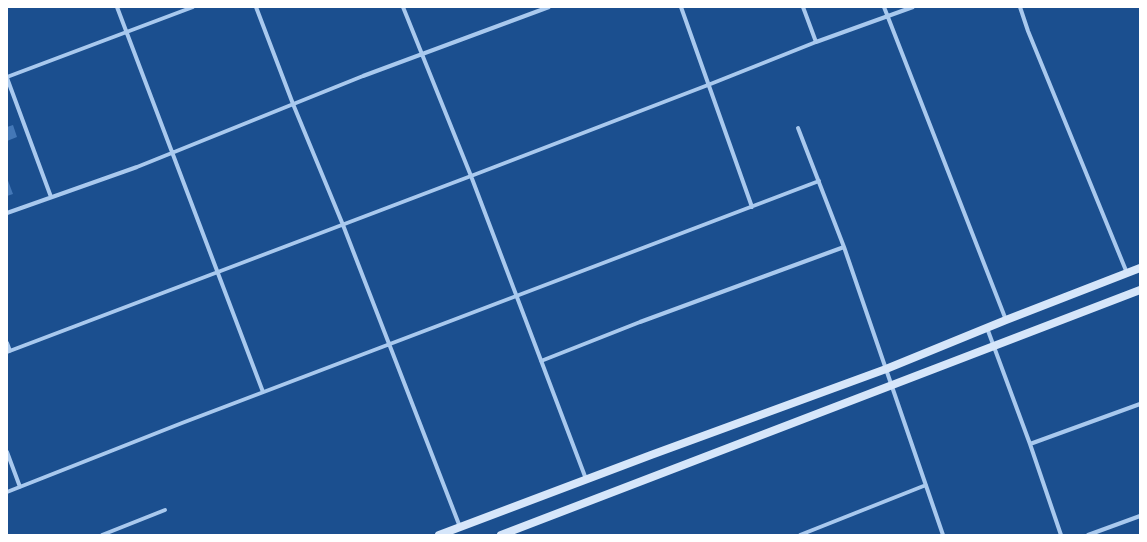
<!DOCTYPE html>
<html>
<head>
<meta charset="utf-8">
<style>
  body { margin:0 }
  #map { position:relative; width:1147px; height:542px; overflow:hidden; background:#1b4f8f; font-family:"Exo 2",sans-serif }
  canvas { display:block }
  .frame { position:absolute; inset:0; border:8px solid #fff; pointer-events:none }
</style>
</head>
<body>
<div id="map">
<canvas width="1147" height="542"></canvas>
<div class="frame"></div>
</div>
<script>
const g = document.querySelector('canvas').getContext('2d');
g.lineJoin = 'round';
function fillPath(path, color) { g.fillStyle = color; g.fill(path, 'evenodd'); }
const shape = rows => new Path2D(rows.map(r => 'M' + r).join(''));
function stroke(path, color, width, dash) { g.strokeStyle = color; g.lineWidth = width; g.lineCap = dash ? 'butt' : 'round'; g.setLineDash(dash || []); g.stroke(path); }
fillPath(shape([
  [13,125,17,137,7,141,7,127],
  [7,178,13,194,7,196]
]), '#4478b7');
stroke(shape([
  [117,7,263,392],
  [256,7,293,104,343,225,460,527],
  [403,7,471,176,586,479],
  [681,7,752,207],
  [803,7,816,42],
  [884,7,1006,320],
  [1020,7,1028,31,1127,273],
  [7,77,193,7],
  [7,78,51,197],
  [798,128,844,247,943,535],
  [7,213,137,167,363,76,549,7],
  [987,328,1030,444,1061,535],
  [7,343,10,351],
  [7,352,471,176,708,85,816,42,913,7],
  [541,361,640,322,844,247],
  [1030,444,1140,404],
  [7,452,20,487],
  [7,492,182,423,819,181],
  [102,535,165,510],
  [800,535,926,485],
  [1088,535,1140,516]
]), '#a9c9ee', 4);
stroke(shape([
  [439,535,651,455,886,369,1006,320,1140,268],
  [501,535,1140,290]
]), '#d6e6fa', 8);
</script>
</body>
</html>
